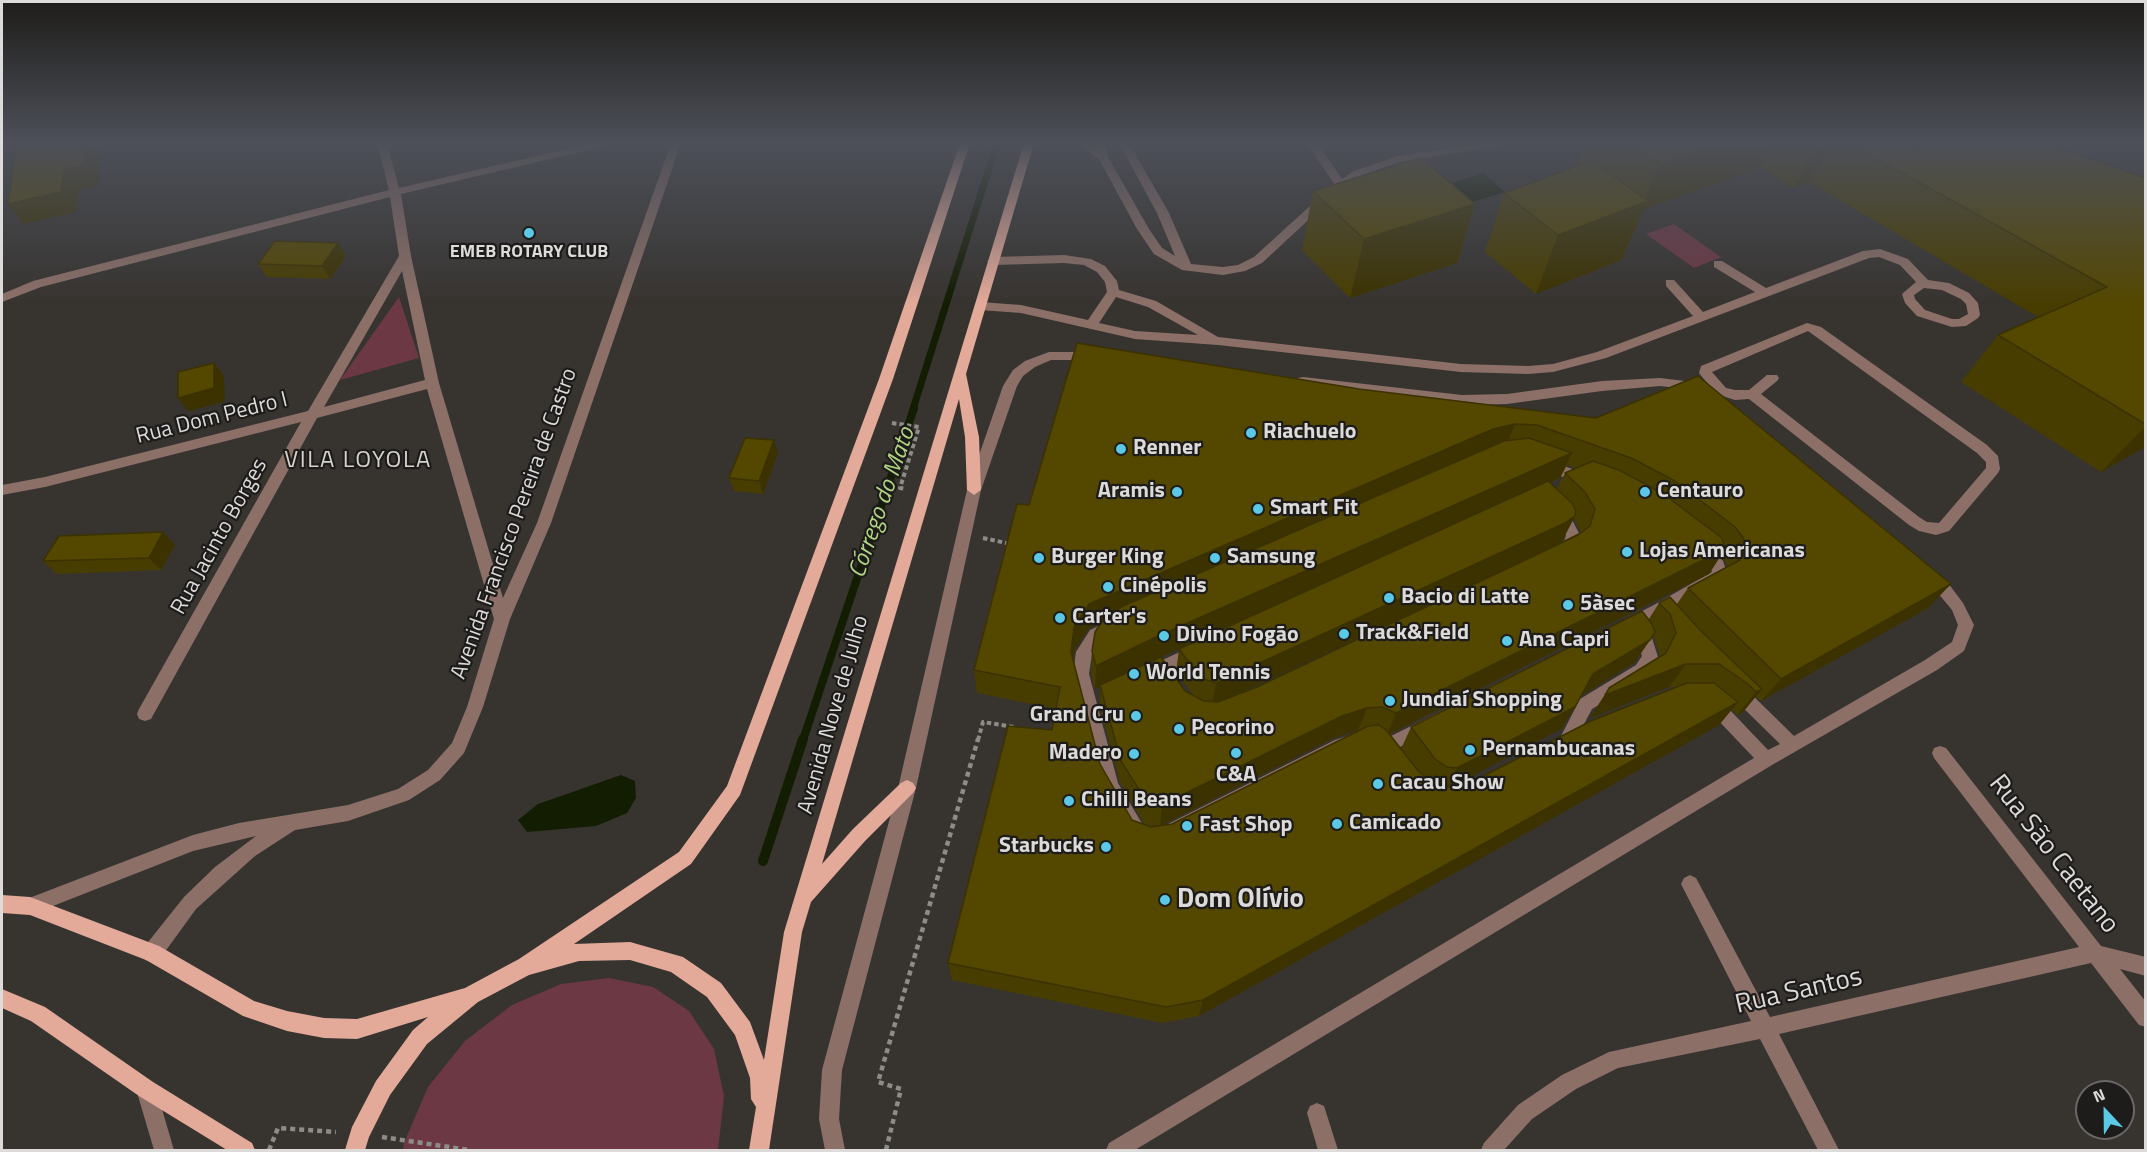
<!DOCTYPE html>
<html>
<head>
<meta charset="utf-8">
<style>
  body { margin:0 }
  #map { position:relative; width:2147px; height:1152px; overflow:hidden; background:#373430; font-family:"Titillium Web",sans-serif }
  canvas { display:block }
  .frame { position:absolute; inset:0; border:3px solid #dddbd9; pointer-events:none }
  .north { position:absolute; left:2075px; top:1080px; width:60px; height:60px; box-sizing:border-box; background:#1d1c1a; border:2px solid #6a6866; border-radius:50%; rotate:338deg; font-size:16px; font-weight:700; line-height:24px; text-align:center; color:#dddbd9 }
  .north::after { content:''; display:block; margin:auto; width:21px; height:27px; background:#5bc8e6; clip-path:polygon(50% 0,100% 100%,50% 72%,0 100%) }
</style>
</head>
<body>
<div id="map">
<canvas width="2147" height="1152"></canvas>
<div class="frame"></div>
<div class="north">N</div>
</div>
<script>
const g = document.querySelector('canvas').getContext('2d');
g.lineJoin = 'round';
function fillPath(path, color) { g.fillStyle = color; g.fill(path, 'evenodd'); }
const shape = rows => new Path2D(rows.map(r => 'M' + r).join(''));
function stroke(path, color, width, dash) { g.strokeStyle = color; g.lineWidth = width; g.lineCap = dash ? 'butt' : 'round'; g.setLineDash(dash || []); g.stroke(path); }
function write(font, color, halo, rows, align = 'center') {
  g.font = font + ' "Titillium Web",sans-serif'; g.lineWidth = 4.5; g.setLineDash([]); g.textBaseline = 'middle'; g.strokeStyle = halo; g.fillStyle = color; for (const [text, x, y, turn = 0] of rows) {
    g.save(); g.translate(x, y); g.rotate((+turn || 0) * Math.PI / 180); g.textAlign = isNaN(turn) ? turn : align; if (halo) g.strokeText(text, 0, 0); g.fillText(text, 0, 0); g.restore();
  }
}
fillPath(shape([
  [1674,224,1721,257,1694,268,1646,234],
  [399,297,419,358,340,380],
  [609,978,653,987,689,1011,714,1049,724,1096,718,1150,403,1150,404,1143,428,1087,465,1041,512,1005,561,984]
]), '#6c3844');
fillPath(shape([
  [1483,173,1505,192,1445,210,1424,192],
  [621,775,635,781,636,798,627,813,596,826,527,832,518,820,538,804]
]), '#121d02');
stroke(shape([
  [913,409,997,143]
]), '#121d02', 7);
stroke(shape([
  [803,740,914,408]
]), '#121d02', 8);
stroke(shape([
  [763,861,803,739]
]), '#121d02', 10);
stroke(shape([
  [892,423,919,427,900,488,906,489],
  [983,538,1011,544],
  [978,740,983,722,1014,727]
]), '#8e8c89', 4, [4.5, 3]);
stroke(shape([
  [382,1137,469,1150],
  [269,1150,278,1128,336,1132],
  [886,1150,901,1089,878,1082,978,739]
]), '#8e8c89', 4.5, [5, 4]);
fillPath(shape([
  [2,143,7,143,7,145,2,148,2,143],
  [377,143,387,143,399,188,592,143,610,143,605,146,401,194,411,256,439,383,503,598,537,523,671,143,681,143,551,523,510,619,483,707,464,753,440,780,409,800,348,821,295,830,255,856,196,909,159,960,152,962,145,960,143,953,145,946,184,897,215,867,256,836,193,851,30,915,24,912,21,906,24,900,193,835,239,823,348,805,398,789,428,770,452,743,467,707,494,619,427,389,317,418,151,719,145,721,139,719,137,714,139,709,301,422,45,487,2,495,2,485,45,477,308,411,399,256,390,197,41,287,2,302,2,294,33,281,389,190,377,143],
  [402,271,425,380,324,407,402,271],
  [1075,143,1087,143,1096,148,1096,143,1106,143,1108,157,1149,229,1162,248,1175,256,1157,213,1119,143,1129,143,1169,213,1191,264,1223,267,1238,265,1254,257,1334,184,1307,143,1317,143,1342,179,1354,171,1398,156,1480,143,1505,143,1500,146,1400,162,1362,175,1344,187,1262,263,1245,271,1223,275,1182,270,1154,254,1137,229,1099,159,1075,143],
  [1880,249,1908,259,1928,280,1949,283,1969,293,1978,303,1980,315,1978,318,1966,326,1952,327,1917,316,1905,303,1902,294,1916,282,1900,265,1879,257,1869,258,1606,358,1553,372,1528,374,1461,372,1218,345,1135,339,1021,313,980,310,974,306,980,302,1021,305,1088,320,1107,292,1105,282,1097,272,1084,265,1064,263,993,265,987,261,993,257,1064,255,1091,259,1105,266,1117,281,1119,290,1156,301,1218,337,1461,364,1528,366,1553,364,1597,352,1693,316,1666,286,1666,280,1674,280,1703,312,1755,292,1714,267,1714,261,1722,261,1766,288,1863,251,1880,249],
  [1924,288,1942,290,1961,299,1966,304,1968,314,1959,319,1952,319,1925,310,1915,299,1914,295,1924,288],
  [1116,297,1148,307,1198,335,1135,331,1099,323,1116,297],
  [1807,323,1821,327,1987,445,1998,456,2000,469,1998,473,1949,531,1936,535,1919,531,1909,525,1749,399,1735,400,1716,394,1699,373,1701,366,1807,323],
  [1808,331,1977,453,1986,462,1986,468,1939,523,1927,522,1919,517,1761,394,1777,381,1779,378,1777,375,1767,375,1749,390,1735,390,1726,388,1712,372,1808,331],
  [1049,352,1092,352,1098,356,1092,360,1051,360,1035,367,1023,376,1017,386,981,490,916,788,842,1070,839,1119,845,1150,825,1150,819,1119,822,1070,898,788,967,490,1003,386,1013,370,1025,361,1049,352],
  [1303,377,1462,395,1507,394,1602,381,1660,378,1685,381,1703,389,1705,392,1698,397,1678,388,1660,386,1602,391,1507,404,1462,405,1298,384,1296,381,1298,378,1303,377],
  [1505,451,1525,452,1617,485,1659,508,1717,553,1723,561,1727,573,1721,583,1640,626,1652,638,1658,657,1648,675,1592,709,1575,741,1569,743,1563,741,1561,736,1580,699,1636,665,1642,656,1639,646,1627,632,1392,751,1386,753,1371,745,1346,751,1168,842,1149,845,1132,839,1101,785,1073,674,1076,652,1090,630,1111,620,1484,456,1505,451],
  [1505,461,1519,461,1607,493,1649,516,1707,561,1712,572,1652,606,1387,738,1373,731,1359,732,1335,740,1160,828,1144,827,1118,783,1089,674,1092,654,1102,640,1121,628,1493,464,1505,461],
  [1556,508,1571,518,1580,535,1576,549,1560,558,1555,556,1553,552,1564,542,1566,535,1549,513,1556,508],
  [1931,570,1948,583,1963,603,1974,625,1964,651,1937,670,1772,765,1135,1150,1106,1150,1109,1143,1754,758,1716,718,1705,710,1703,705,1705,700,1711,698,1728,708,1768,750,1780,744,1729,694,1727,689,1729,684,1735,682,1741,684,1794,736,1925,660,1952,642,1958,625,1952,610,1924,576,1926,572,1931,570],
  [1195,645,1201,647,1203,652,1201,657,1155,679,1149,681,1143,679,1141,674,1143,669,1195,645],
  [1940,746,1946,748,2101,946,2146,957,2146,976,2120,969,2146,1002,2146,1027,2139,1025,2091,963,1779,1034,1839,1150,1818,1150,1760,1039,1618,1068,1576,1089,1532,1119,1504,1150,1481,1150,1484,1143,1518,1105,1562,1075,1609,1052,1751,1021,1681,884,1684,878,1690,875,1696,878,1770,1017,2079,947,1934,758,1932,753,1934,748,1940,746],
  [146,1079,153,1082,156,1089,174,1150,154,1150,136,1089,139,1082,146,1079],
  [1317,1103,1324,1106,1338,1150,1318,1150,1307,1113,1310,1106,1317,1103]
]), '#8c7068');
fillPath(shape([
  [960,143,970,143,893,379,740,795,691,864,574,944,630,942,683,957,721,983,750,1022,764,1060,784,932,1024,143,1034,143,966,374,979,437,981,490,974,495,967,490,965,437,959,399,822,864,853,829,901,783,907,780,913,783,916,788,913,793,865,841,811,902,802,932,769,1150,749,1150,756,1107,751,1099,750,1078,735,1035,707,997,671,972,630,960,579,961,529,975,478,1002,427,1044,390,1095,369,1137,365,1150,345,1150,352,1127,376,1081,413,1030,428,1017,357,1039,324,1038,287,1031,243,1016,146,960,30,915,2,913,2,895,30,897,159,946,254,1001,287,1011,324,1018,357,1019,465,988,519,959,679,852,727,786,879,379,960,143],
  [2,989,45,1007,153,1082,252,1143,255,1150,227,1150,139,1096,31,1021,2,1008,2,989]
]), '#e3aa9a');
fillPath(shape([
  [1585,143,1904,143,1916,150,2145,178,2145,447,2101,472,1961,382,1998,335,2038,317,1809,182,1793,188,1761,167,1644,209,1621,260,1536,294,1485,252,1504,193,1579,166,1577,164],
  [1313,191,1475,204,1457,263,1350,298,1302,250],
  [346,256,330,279,267,277,258,264],
  [1359,389,1596,418,1928,608,1761,701,1756,696,1743,712,1737,715,1732,709,1719,725,1199,1016,1163,1023,952,980,948,963,1052,730,1056,709,977,693,974,670,1029,505],
  [1567,465,1576,468,1565,473,1557,489,1550,483,1560,478],
  [1574,518,1581,532,1555,545,1562,541],
  [1721,555,1727,564,1728,567,1688,588,1677,604,1659,603,1649,619,1411,727,1401,749,1390,734,1709,574],
  [1485,579,1257,687,1232,696],
  [1101,623,1092,651,1091,674,1095,689,1100,686,1100,707,1120,782,1145,825,1159,826,1151,827,1132,820,1100,764,1073,660,1074,651,1089,628],
  [1653,636,1654,637,1660,656,1609,688,1590,718,1669,687,1677,687,1458,789,1450,787,1561,729,1582,695,1634,663],
  [1205,637,1179,649,1176,672,1194,696,1185,691,1161,657],
  [1358,730,1361,730,1172,824,1160,826,1334,738],
  [778,453,763,494,734,491,729,478],
  [163,532,175,545,161,570,57,574,43,561]
]), '#483d00');
fillPath(shape([
  [86,143,101,143,98,185,79,189,76,212,24,224,8,204,64,170],
  [1720,143,1774,143,1761,167,1644,209,1621,260,1536,294,1558,235,1643,203,1660,163],
  [1818,143,1831,143,1809,182,1793,188],
  [1475,204,1457,263,1350,298,1364,239],
  [338,243,346,256,330,279,322,266],
  [214,363,224,376,225,402,188,411,178,398],
  [1515,424,1505,449,1483,454,1089,628,1074,651,1071,675,1071,652,1074,627,1089,604,1493,429],
  [2145,427,2145,447,2101,472],
  [774,440,778,453,763,494,759,481],
  [1572,453,1560,478,1154,660,1095,689,1096,666,1156,637],
  [1575,516,1562,541,1553,547,1212,706,1216,683],
  [163,532,175,545,161,570,149,558],
  [1725,549,1709,574,1387,735,1396,713],
  [1951,584,1928,608,1761,701,1781,679],
  [1650,640,1634,663,1579,697,1593,674],
  [1686,664,1669,687,1590,718,1605,695],
  [1762,689,1743,712,1737,715,1756,692],
  [1738,702,1719,725,1199,1016,1203,1000],
  [1575,707,1561,729,1446,790,1457,768],
  [1367,708,1358,730,1334,738,1160,826,1162,805,1342,716]
]), '#3b3200');
const building = shape([
  [17,143,86,143,84,165,64,170,61,192,8,204,17,143],
  [1631,143,1720,143,1660,163,1631,143],
  [1849,143,1904,143,1916,150,1935,143,2042,143,2145,178,2145,424,1998,335,2107,287,1849,143],
  [1421,158,1475,204,1364,239,1313,191,1421,158],
  [1592,161,1648,201,1558,235,1504,193,1592,161],
  [275,241,338,243,322,266,258,264,275,241],
  [1077,343,1359,389,1596,418,1698,376,1951,584,1781,679,1688,588,1740,560,1746,548,1744,539,1735,527,1675,481,1631,458,1537,425,1515,424,1493,429,1089,604,1074,627,1071,652,1100,764,1132,820,1151,827,1172,824,1368,726,1379,725,1387,731,1419,772,1434,783,1458,789,1591,721,1687,683,1714,683,1738,702,1203,1000,1166,1007,948,963,1008,726,1052,730,1060,687,974,670,1017,504,1029,505,1077,343],
  [214,363,214,388,178,398,178,372,214,363],
  [745,438,774,440,759,481,729,478,745,438],
  [1529,438,1572,453,1156,637,1096,666,1092,651,1095,632,1104,618,1123,606,1504,441,1529,438],
  [1593,461,1619,470,1662,493,1722,538,1725,549,1396,713,1382,707,1367,708,1342,716,1162,805,1148,804,1121,761,1100,685,1161,657,1185,691,1204,701,1218,702,1257,687,1578,535,1590,526,1595,509,1585,492,1565,473,1593,461],
  [1548,481,1572,503,1576,511,1575,516,1565,523,1216,683,1201,678,1179,649,1548,481],
  [163,532,149,558,43,561,59,536,163,532],
  [1670,597,1700,630,1762,689,1756,692,1748,684,1719,664,1686,664,1605,695,1609,688,1666,653,1676,633,1670,614,1659,603,1670,597],
  [1642,611,1652,624,1655,632,1650,640,1593,674,1575,707,1457,768,1447,767,1435,759,1411,727,1642,611]
]);
fillPath(building, '#544700');
stroke(building, '#3b3200', 1.5);
const sky = g.createLinearGradient(0, 0, 0, 304);
sky.addColorStop(0, '#1e1d1a');
sky.addColorStop(0.47, '#4d5059');
sky.addColorStop(1, '#4d505900');
g.fillStyle = sky;
g.fillRect(0, 0, 2147, 304);
for (const [x, y, r, color] of [
  [529,233,6,"#5bc8e6"],
  [1251,433,6,"#5bc8e6"],
  [1121,449,6,"#5bc8e6"],
  [1177,492,6,"#5bc8e6"],
  [1645,492,6,"#5bc8e6"],
  [1258,509,6,"#5bc8e6"],
  [1627,552,6,"#5bc8e6"],
  [1039,558,6,"#5bc8e6"],
  [1215,558,6,"#5bc8e6"],
  [1108,587,6,"#5bc8e6"],
  [1389,598,6,"#5bc8e6"],
  [1568,605,6,"#5bc8e6"],
  [1060,618,6,"#5bc8e6"],
  [1344,634,6,"#5bc8e6"],
  [1164,636,6,"#5bc8e6"],
  [1507,641,6,"#5bc8e6"],
  [1134,674,6,"#5bc8e6"],
  [1390,701,6,"#5bc8e6"],
  [1136,716,6,"#5bc8e6"],
  [1179,729,6,"#5bc8e6"],
  [1470,750,6,"#5bc8e6"],
  [1236,753,6,"#5bc8e6"],
  [1134,754,6,"#5bc8e6"],
  [1378,784,6,"#5bc8e6"],
  [1069,801,6,"#5bc8e6"],
  [1337,824,6,"#5bc8e6"],
  [1187,826,6,"#5bc8e6"],
  [1106,847,6,"#5bc8e6"],
  [1165,900,6,"#5bc8e6"]
]) { const dot = new Path2D(); dot.arc(x, y, r, 0, 2 * Math.PI); g.fillStyle = color; g.fill(dot); stroke(dot, '#1d1c1a', 2); }
write('bold 18px', '#dddbd9', '#1d1c1a', [
  ["EMEB ROTARY CLUB",529,253]
]);
write('22px', '#dddbd9', '#1d1c1a', [
  ["Rua Dom Pedro I",212,419,-14],
  ["Avenida Francisco Pereira de Castro",515,524,-70],
  ["Rua Jacinto Borges",220,537,-61],
  ["Avenida Nove de Julho",834,715,-74]
]);
write('bold 22px', '#dddbd9', '#1d1c1a', [
  ["Riachuelo",1263,433],
  ["Renner",1133,449],
  ["Aramis",1165,492,"right"],
  ["Centauro",1657,492],
  ["Smart Fit",1270,509],
  ["Lojas Americanas",1639,552],
  ["Burger King",1051,558],
  ["Samsung",1227,558],
  ["Cinépolis",1120,587],
  ["Bacio di Latte",1401,598],
  ["5àsec",1580,605],
  ["Carter's",1072,618],
  ["Track&Field",1356,634],
  ["Divino Fogão",1176,636],
  ["Ana Capri",1519,641],
  ["World Tennis",1146,674],
  ["Jundiaí Shopping",1402,701],
  ["Grand Cru",1124,716,"right"],
  ["Pecorino",1191,729],
  ["Pernambucanas",1482,750],
  ["Madero",1122,754,"right"],
  ["C&A",1236,776,"center"],
  ["Cacau Show",1390,784],
  ["Chilli Beans",1081,801],
  ["Camicado",1349,824],
  ["Fast Shop",1199,826],
  ["Starbucks",1094,847,"right"]
], 'left');
g.letterSpacing = '1.5px';
write('24px', '#d6d2ce', '#1d1c1a', [
  ["VILA LOYOLA",358,461]
]);
g.letterSpacing = '0px';
write('italic 24px', '#b2d584', '#1d1c1a', [
  ["Córrego do Mato",883,503,-71]
]);
write('27px', '#dddbd9', '#1d1c1a', [
  ["Rua São Caetano",2053,855,52],
  ["Rua Santos",1799,992,-13]
]);
write('bold 27px', '#dddbd9', '#1d1c1a', [
  ["Dom Olívio",1177,900]
], 'left');
</script>
</body>
</html>
